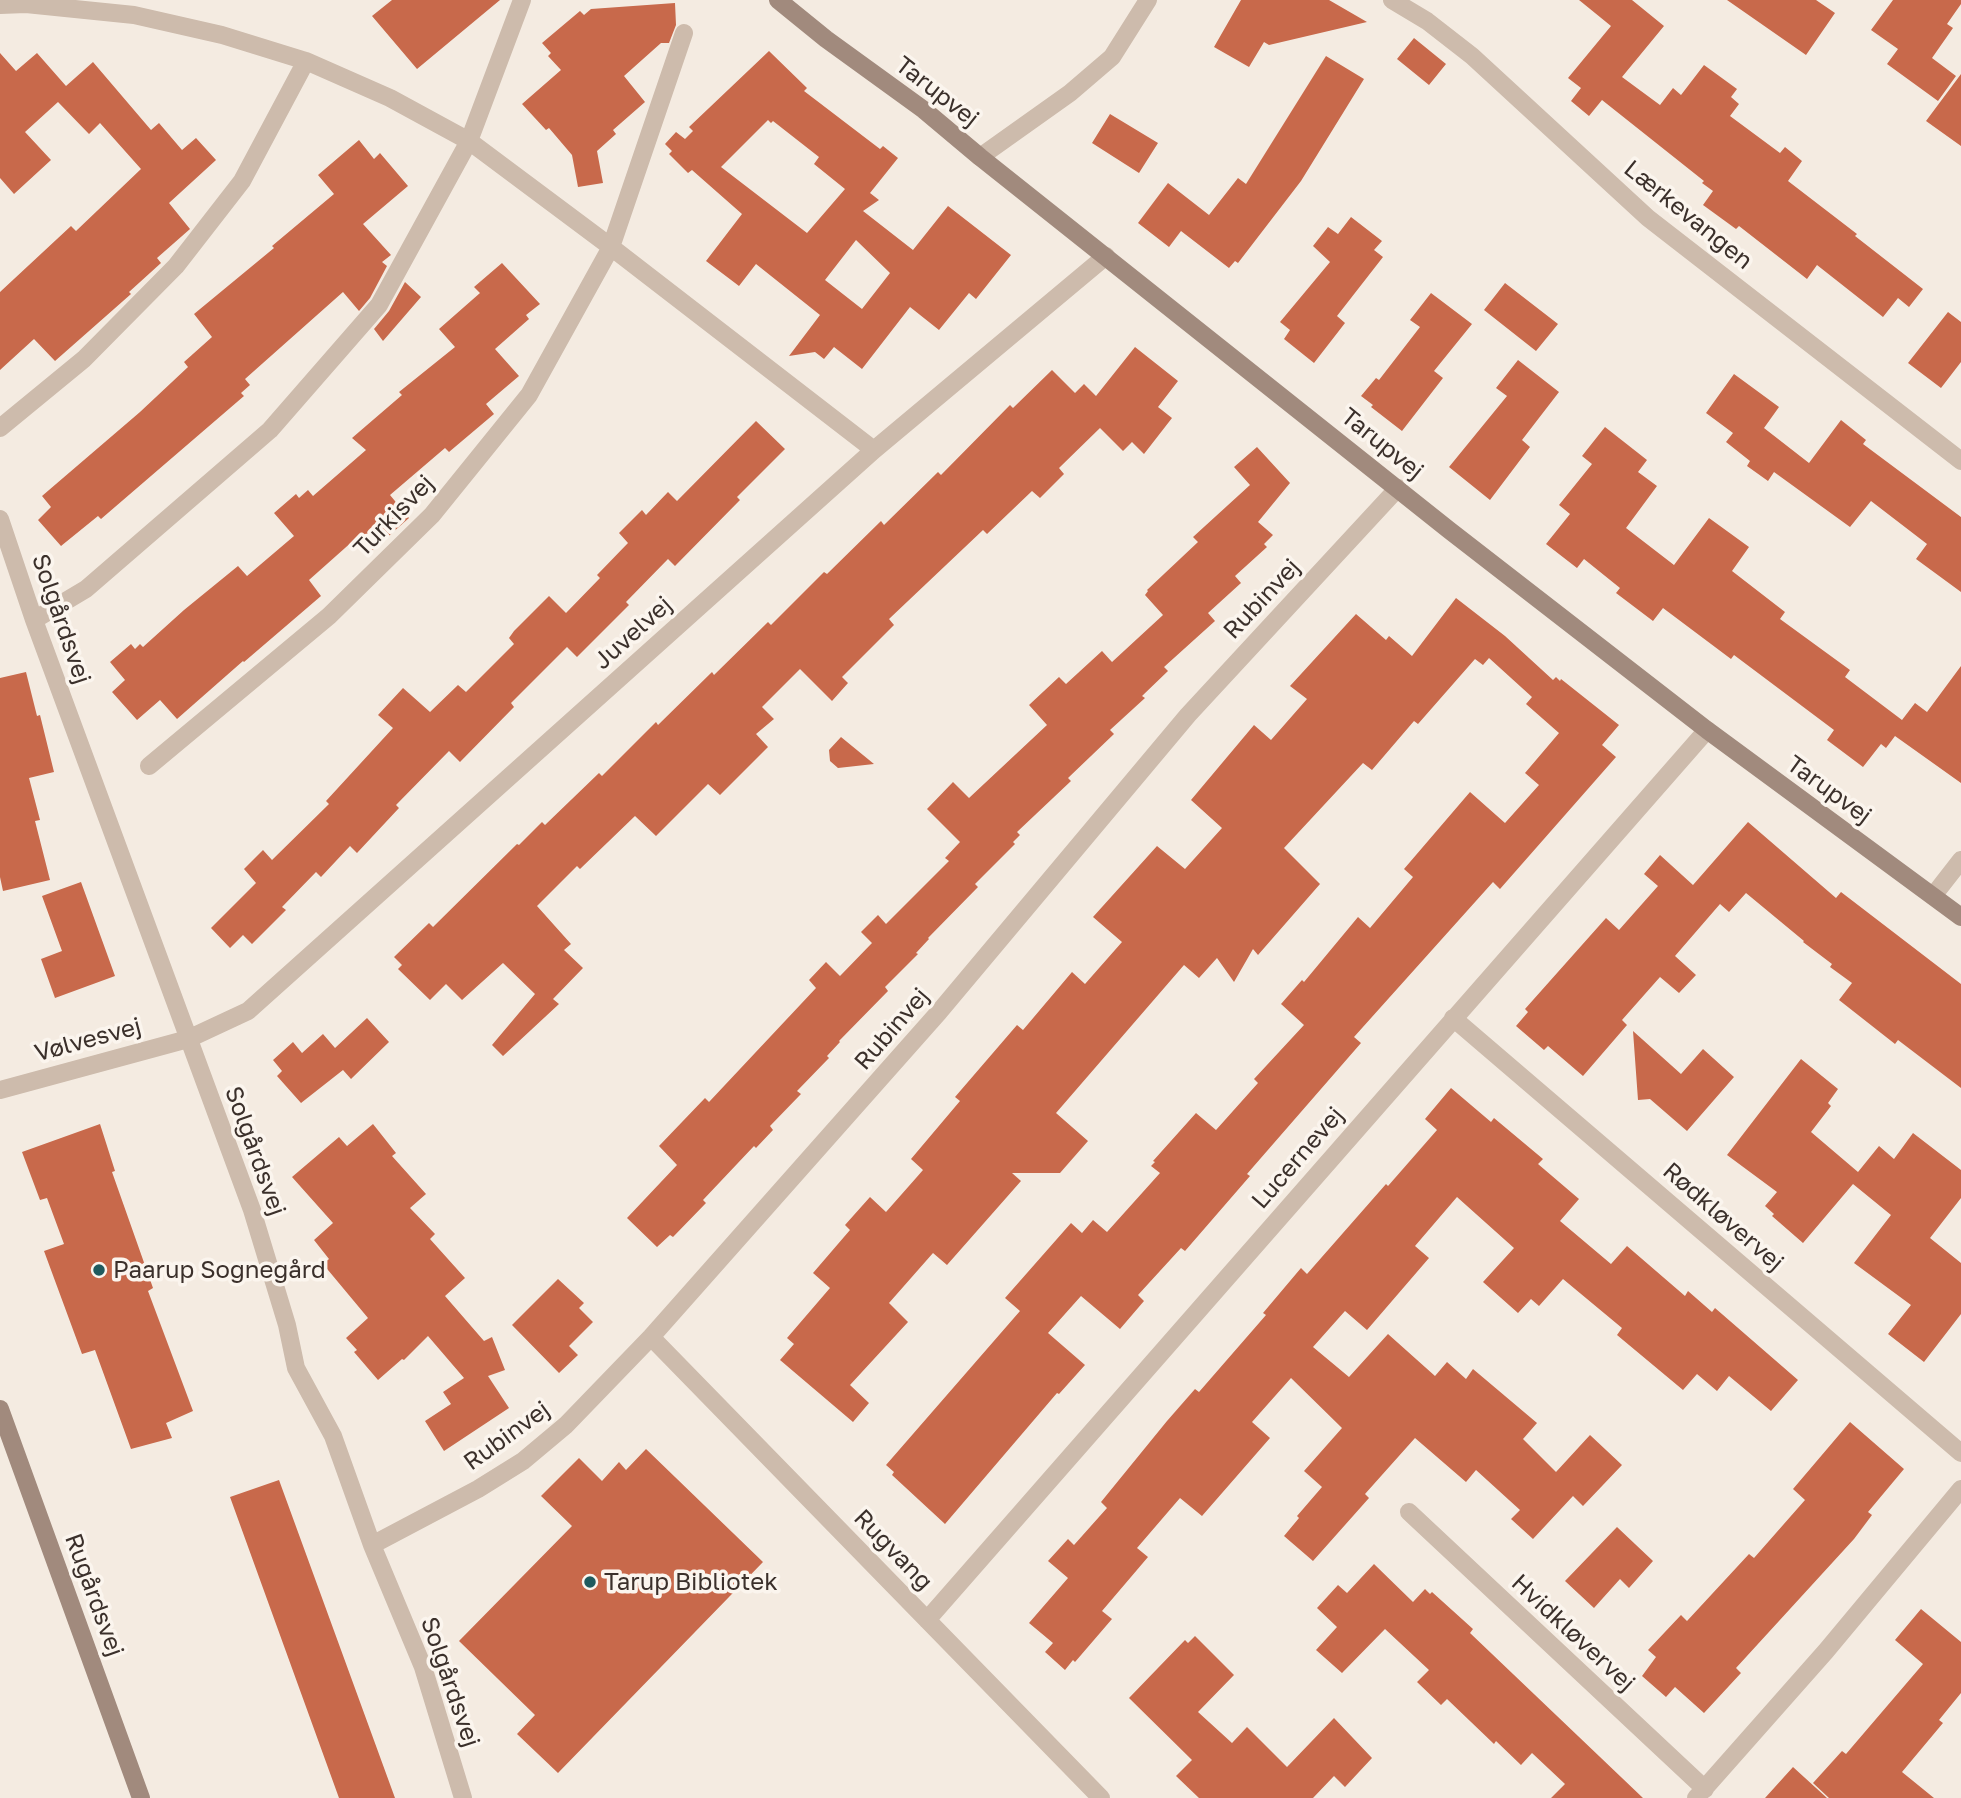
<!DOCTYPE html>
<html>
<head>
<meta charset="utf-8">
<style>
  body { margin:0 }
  canvas { display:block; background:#f4ebe1 }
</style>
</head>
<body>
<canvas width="1961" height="1798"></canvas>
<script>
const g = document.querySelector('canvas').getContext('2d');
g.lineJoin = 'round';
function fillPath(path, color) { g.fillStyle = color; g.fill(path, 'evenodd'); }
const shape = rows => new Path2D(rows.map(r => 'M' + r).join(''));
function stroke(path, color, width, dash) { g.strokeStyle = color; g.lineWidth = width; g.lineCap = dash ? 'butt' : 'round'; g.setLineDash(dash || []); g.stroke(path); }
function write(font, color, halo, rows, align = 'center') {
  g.font = font + ' "Golos Text",sans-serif'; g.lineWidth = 7; g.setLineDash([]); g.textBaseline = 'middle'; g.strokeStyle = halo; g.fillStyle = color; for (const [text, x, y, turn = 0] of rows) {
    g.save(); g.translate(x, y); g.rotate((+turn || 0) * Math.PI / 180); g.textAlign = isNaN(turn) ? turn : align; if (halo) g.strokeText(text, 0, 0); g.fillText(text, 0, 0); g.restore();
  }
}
fillPath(shape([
  [392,0,500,0,417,69,372,16],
  [1241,0,1329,0,1367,22,1269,45,1264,42,1249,67,1214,47],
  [1579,0,1632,0,1664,26,1622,77,1660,105,1673,88,1681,95,1704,65,1737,89,1731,97,1739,104,1730,116,1780,153,1785,147,1802,161,1788,181,1857,234,1855,236,1923,289,1909,307,1898,298,1883,317,1817,265,1807,279,1739,226,1736,229,1703,205,1713,191,1702,183,1704,181,1602,100,1589,116,1571,101,1581,88,1568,78,1611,26],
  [1727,0,1816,0,1835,13,1806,55],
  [1893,0,1961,0,1961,4,1947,24,1953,28,1932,58,1956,76,1938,101,1887,64,1898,49,1871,30],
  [675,3,676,25,669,43,661,43,624,76,645,102,613,130,616,134,597,151,603,183,578,187,572,155,549,128,546,130,522,104,561,70,548,56,551,53,542,43,580,11,584,15,591,9],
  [1414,38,1446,64,1429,85,1397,59],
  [769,51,807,88,804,91,880,149,883,146,898,158,870,193,879,200,863,211,913,250,948,206,1011,255,976,299,969,293,939,330,910,307,862,369,834,347,824,359,815,352,789,356,820,315,756,264,739,286,706,261,742,214,692,170,688,173,669,154,672,151,665,144,676,132,685,139,693,131,689,127],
  [768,120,771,123,773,121,819,157,814,164,845,189,807,233,721,167],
  [856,240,890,273,862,309,825,280],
  [0,53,16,71,37,53,66,86,93,62,151,130,159,123,182,150,196,138,216,160,169,203,190,229,157,258,161,263,129,292,131,294,55,361,34,339,0,370,0,292,71,226,76,231,141,169,100,123,89,134,58,102,25,132,51,160,14,194,0,178],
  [1326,56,1364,79,1301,181,1238,263,1235,261,1229,268,1181,231,1169,247,1138,223,1168,183,1209,215,1238,178,1246,184],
  [1961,74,1961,146,1926,121],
  [1110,114,1158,143,1139,173,1092,143],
  [359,140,374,159,380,153,408,186,363,224,391,255,382,262,387,266,370,298,359,311,343,292,245,379,250,385,241,393,244,396,101,519,98,516,61,546,38,520,51,507,42,496,140,412,188,367,184,362,212,337,194,314,274,248,272,246,334,194,318,175],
  [1351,217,1382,241,1374,250,1383,257,1337,316,1345,323,1314,363,1284,339,1290,330,1280,322,1330,262,1313,246,1328,227,1338,234],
  [502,263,540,304,526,315,529,319,495,349,519,376,486,404,494,414,449,452,445,448,390,495,409,518,367,555,354,540,309,580,321,596,244,662,243,661,177,719,160,700,137,720,112,692,125,680,110,662,131,644,135,649,140,644,143,647,184,610,238,566,247,576,294,536,274,513,296,494,299,498,308,490,313,496,366,450,352,438,402,395,399,392,455,347,439,329,480,293,474,287],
  [405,282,421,297,383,341,374,329,389,311],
  [1505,283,1558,324,1536,351,1484,310],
  [1431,293,1472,324,1434,371,1443,378,1402,431,1371,407,1373,405,1361,396,1376,378,1379,380,1420,327,1410,320],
  [1948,312,1961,322,1961,362,1941,388,1908,363],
  [1135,347,1178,381,1158,407,1172,418,1144,454,1132,442,1123,451,1100,428,1059,468,1064,474,1040,498,1032,491,987,534,983,530,889,619,894,625,842,677,848,683,832,701,800,669,762,707,774,719,756,734,768,747,720,795,708,784,656,836,635,816,580,869,577,866,537,906,571,944,564,950,583,968,553,999,559,1004,503,1056,492,1045,535,994,503,963,462,1000,446,984,430,1000,398,969,402,965,394,957,429,923,433,927,517,844,519,845,542,822,545,825,599,773,602,776,656,722,658,725,712,672,714,675,768,622,771,625,824,572,827,574,881,521,884,525,938,472,941,475,1010,405,1013,408,1052,370,1075,393,1084,384,1096,396],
  [1518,360,1559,392,1522,440,1530,447,1490,500,1449,467,1507,396,1496,388],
  [1734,374,1779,407,1764,428,1809,463,1841,420,1866,440,1863,444,1961,517,1961,592,1916,559,1927,544,1871,501,1850,527,1774,472,1768,481,1747,466,1750,461,1726,442,1733,433,1706,413],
  [756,421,785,449,737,497,740,500,675,566,668,559,626,602,629,605,577,657,567,647,511,703,514,707,460,762,449,751,396,805,399,808,357,853,350,846,321,877,316,872,282,907,286,910,252,944,243,935,230,948,211,928,256,883,244,869,263,850,272,860,329,804,326,801,393,728,378,715,403,688,430,712,458,685,466,692,514,644,509,638,514,631,549,596,566,613,600,578,597,575,628,543,619,533,642,510,646,515,668,492,677,501],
  [1605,427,1647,460,1638,472,1657,486,1626,528,1674,565,1709,518,1749,547,1732,571,1785,612,1780,619,1850,670,1845,677,1902,720,1915,703,1927,712,1961,666,1961,783,1895,736,1886,748,1881,744,1863,767,1827,740,1834,730,1734,655,1731,659,1663,608,1653,621,1616,593,1620,588,1584,559,1577,568,1546,544,1570,514,1559,505,1592,464,1582,456],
  [1257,447,1290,483,1258,522,1273,535,1264,544,1267,547,1235,576,1241,583,1208,613,1215,621,1164,667,1168,671,1142,696,1145,698,1110,730,1114,734,1068,778,1071,781,1017,832,1020,835,1013,842,1015,844,975,884,978,887,928,938,929,939,916,953,918,954,885,987,888,991,839,1041,840,1042,827,1056,829,1058,797,1091,801,1094,770,1126,773,1130,756,1148,754,1146,703,1200,706,1203,673,1237,670,1235,657,1247,627,1218,677,1165,659,1146,705,1098,709,1102,816,988,809,980,826,962,840,976,872,943,861,932,878,915,886,924,949,861,945,858,960,842,927,809,953,782,969,798,1047,725,1029,705,1059,677,1066,684,1102,651,1112,662,1163,615,1145,595,1148,591,1147,590,1198,542,1193,537,1250,485,1234,467],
  [1456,598,1505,636,1553,680,1556,677,1560,681,1561,679,1619,725,1602,745,1616,757,1500,889,1493,882,1354,1037,1361,1043,1247,1174,1250,1176,1185,1251,1181,1248,1138,1295,1144,1301,1120,1329,1081,1296,1048,1333,1085,1365,1059,1394,1057,1393,945,1524,892,1475,894,1472,886,1465,1020,1311,1005,1298,1071,1223,1082,1233,1093,1220,1107,1232,1160,1173,1151,1166,1155,1162,1153,1161,1196,1113,1216,1130,1258,1083,1254,1079,1304,1025,1281,1004,1302,980,1304,982,1358,917,1370,928,1413,877,1404,869,1470,792,1505,823,1539,785,1525,773,1559,733,1526,704,1532,697,1489,658,1483,665,1475,659,1418,724,1414,721,1372,770,1363,763,1284,848,1320,884,1258,955,1253,949,1234,982,1217,958,1199,978,1184,965,1056,1113,1088,1141,1060,1173,1012,1173,1021,1181,947,1265,933,1253,889,1303,908,1322,850,1385,869,1403,853,1422,780,1360,794,1344,787,1338,830,1288,813,1273,850,1230,845,1225,870,1197,886,1212,916,1178,923,1170,911,1159,960,1101,955,1097,1017,1025,1023,1030,1072,972,1085,984,1122,942,1093,917,1157,846,1185,869,1222,828,1191,800,1254,725,1271,740,1307,699,1290,686,1356,614,1386,640,1389,636,1412,656],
  [26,672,37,716,40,715,54,772,29,778,40,820,35,821,50,880,3,891,0,877,0,678],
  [841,737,874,764,838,768,830,761,829,750],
  [1748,822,1836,898,1841,892,1961,984,1961,1088,1898,1040,1895,1044,1839,1000,1852,983,1830,967,1832,964,1803,942,1804,941,1746,893,1729,912,1720,904,1675,956,1696,975,1679,993,1660,977,1622,1020,1627,1025,1583,1076,1548,1046,1544,1050,1516,1026,1528,1012,1525,1009,1606,918,1619,930,1658,886,1644,874,1660,855,1693,885],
  [81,882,115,976,55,998,41,959,62,951,42,896],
  [367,1018,389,1042,351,1079,343,1070,301,1103,277,1076,282,1071,273,1060,293,1042,302,1053,323,1034,335,1048],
  [1633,1031,1681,1074,1703,1049,1734,1077,1687,1131,1650,1099,1638,1100],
  [1801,1059,1838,1089,1828,1103,1831,1106,1811,1132,1858,1172,1879,1146,1894,1159,1913,1133,1961,1170,1961,1198,1930,1238,1961,1263,1961,1314,1924,1362,1888,1334,1911,1305,1854,1263,1891,1215,1853,1184,1803,1243,1772,1216,1774,1214,1765,1206,1777,1192,1727,1155],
  [1451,1088,1491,1122,1494,1118,1543,1159,1538,1164,1579,1199,1560,1221,1611,1264,1627,1246,1685,1296,1688,1291,1712,1312,1715,1308,1798,1380,1771,1411,1729,1376,1717,1391,1697,1374,1683,1390,1617,1335,1622,1328,1563,1279,1539,1306,1531,1299,1518,1313,1483,1282,1514,1248,1457,1197,1415,1246,1429,1258,1367,1330,1345,1311,1313,1347,1349,1377,1388,1334,1435,1376,1447,1362,1466,1379,1473,1369,1537,1423,1523,1439,1556,1472,1590,1435,1622,1465,1583,1506,1573,1496,1533,1539,1511,1519,1520,1510,1476,1470,1466,1482,1415,1438,1365,1494,1369,1498,1313,1561,1284,1536,1299,1518,1297,1516,1322,1487,1304,1471,1342,1428,1291,1378,1252,1422,1270,1438,1202,1516,1180,1498,1137,1548,1148,1557,1102,1611,1112,1619,1075,1662,1073,1660,1065,1670,1045,1652,1053,1643,1029,1623,1068,1578,1048,1561,1068,1539,1074,1545,1107,1508,1101,1502,1167,1421,1195,1389,1199,1392,1266,1315,1263,1313,1301,1268,1307,1274,1386,1184,1388,1186,1437,1130,1425,1119],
  [100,1124,115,1171,112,1172,153,1288,148,1291,193,1411,166,1423,172,1438,131,1449,95,1350,82,1354,44,1251,64,1244,47,1198,40,1200,22,1152],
  [373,1124,396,1153,392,1156,426,1194,410,1208,435,1234,430,1239,465,1278,445,1296,484,1341,492,1337,505,1370,488,1376,509,1408,444,1451,425,1421,451,1404,443,1392,464,1378,428,1336,404,1360,402,1359,378,1380,354,1352,357,1350,346,1338,368,1318,323,1264,329,1259,314,1240,333,1223,292,1177,339,1137,347,1146],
  [558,1279,584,1303,579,1308,593,1322,569,1346,578,1355,559,1373,512,1325],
  [1850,1422,1904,1469,1868,1512,1872,1515,1854,1539,1736,1668,1741,1673,1704,1713,1675,1687,1666,1697,1642,1676,1656,1657,1648,1650,1681,1615,1687,1621,1749,1554,1754,1558,1805,1500,1793,1489],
  [646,1449,763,1562,558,1773,517,1734,535,1715,459,1641,572,1526,541,1496,579,1458,602,1481,619,1462,626,1470],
  [279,1480,395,1798,339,1798,230,1497],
  [1617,1527,1653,1561,1629,1588,1620,1579,1594,1608,1565,1581],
  [1374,1564,1413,1602,1425,1589,1430,1594,1432,1592,1473,1629,1470,1633,1643,1798,1551,1798,1565,1784,1532,1753,1521,1765,1496,1741,1494,1744,1447,1699,1441,1705,1417,1682,1429,1670,1385,1629,1342,1673,1316,1650,1337,1627,1317,1608,1338,1585,1347,1593],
  [1921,1609,1961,1642,1961,1693,1939,1720,1943,1723,1902,1772,1934,1798,1829,1798,1813,1783,1842,1751,1846,1754,1923,1664,1895,1640],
  [1195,1636,1234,1675,1198,1712,1232,1743,1247,1727,1287,1767,1334,1718,1372,1758,1345,1787,1334,1776,1313,1798,1199,1798,1176,1776,1192,1760,1129,1698,1185,1640,1188,1643],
  [1793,1767,1827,1798,1765,1798]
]), '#c8694b');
stroke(shape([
  [1392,0,1427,21,1472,56,1648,218,1961,461],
  [0,5,26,4,134,15,222,35,306,61,390,98,469,141,611,247,874,450],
  [980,157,1070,93,1112,57,1148,0],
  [0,428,84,359,176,266,242,181,306,61],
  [0,519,34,620,252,1210,287,1325,296,1368,333,1436,372,1545,423,1667,463,1798],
  [34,620,86,589,270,430,379,305,469,141,522,0],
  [149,766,329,616,432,515,529,395,611,247,684,33],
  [1933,896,1961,860],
  [1453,1018,1961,1453],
  [0,1090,188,1039,248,1011,874,450,1106,256],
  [651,1337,1101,1798],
  [1409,1512,1705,1789],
  [372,1545,478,1489,523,1461,566,1425,651,1337,939,1012,1188,715,1398,488],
  [927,1620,1707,730],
  [1696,1798,1826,1651,1961,1489]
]), '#cdbbac', 18);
stroke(shape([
  [778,0,826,39,924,110,980,157,1449,530,1707,730,1961,917],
  [0,1409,141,1798]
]), '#a18a7d', 18);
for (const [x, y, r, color] of [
  [99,1270,7,"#1f5a5e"],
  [590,1582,7,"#1f5a5e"]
]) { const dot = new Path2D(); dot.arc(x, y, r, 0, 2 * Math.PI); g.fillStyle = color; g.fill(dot); stroke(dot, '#fbf5ee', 2.5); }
write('24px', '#3b302b', '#fbf5ee', [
  ["Tarupvej",937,92,38],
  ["Lærkevangen",1688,215,39],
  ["Tarupvej",1382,444,39],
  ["Turkisvej",394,516,-46],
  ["Rubinvej",1262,599,-47],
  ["Solgårdsvej",61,619,71],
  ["Juvelvej",633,633,-42],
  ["Tarupvej",1829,790,36],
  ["Rubinvej",892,1029,-49],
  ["Vølvesvej",88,1040,-15],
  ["Solgårdsvej",255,1151,70],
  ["Lucernevej",1298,1158,-49],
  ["Rødkløvervej",1723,1217,41],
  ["Rubinvej",507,1436,-36],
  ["Rugvang",893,1550,46],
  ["Rugårdsvej",94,1595,70],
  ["Hvidkløvervej",1573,1633,43],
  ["Solgårdsvej",450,1682,71]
]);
write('24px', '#3b302b', '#fbf5ee', [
  ["Paarup Sognegård",113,1270],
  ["Tarup Bibliotek",604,1582]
], 'left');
</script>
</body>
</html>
